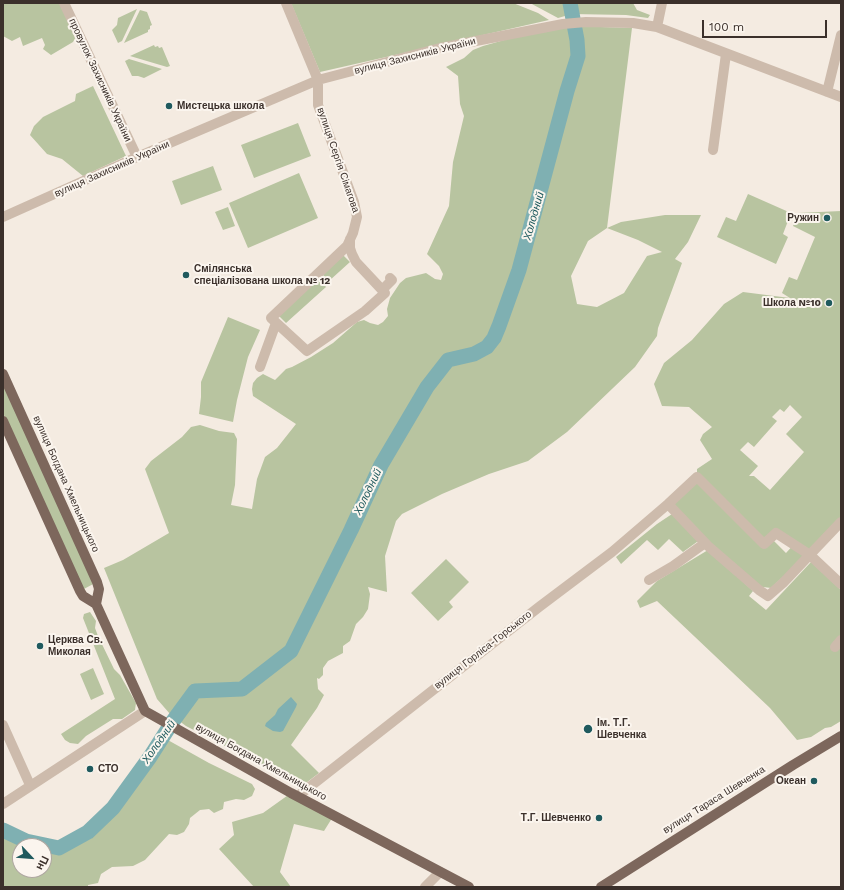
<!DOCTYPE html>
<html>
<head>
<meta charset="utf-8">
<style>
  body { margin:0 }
  #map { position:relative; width:844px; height:890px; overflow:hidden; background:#f4ebe1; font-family:"Work Sans",sans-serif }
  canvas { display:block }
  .frame { position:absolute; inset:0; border:4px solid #3b302b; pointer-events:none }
  .north { position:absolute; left:12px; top:838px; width:40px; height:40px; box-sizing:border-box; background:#fbf5ee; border:1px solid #aea6a0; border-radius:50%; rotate:116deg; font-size:11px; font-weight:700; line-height:16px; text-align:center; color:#3b302b }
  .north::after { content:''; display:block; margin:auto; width:14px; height:18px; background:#1f5a5e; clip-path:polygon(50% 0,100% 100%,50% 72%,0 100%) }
  .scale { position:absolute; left:702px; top:20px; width:125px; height:18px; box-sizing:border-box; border:2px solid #3b302b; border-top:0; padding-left:5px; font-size:12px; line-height:14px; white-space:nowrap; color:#3b302b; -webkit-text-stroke:3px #fbf5ee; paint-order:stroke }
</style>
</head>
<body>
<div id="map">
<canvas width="844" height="890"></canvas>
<div class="frame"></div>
<div class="north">Пн</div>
<div class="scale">100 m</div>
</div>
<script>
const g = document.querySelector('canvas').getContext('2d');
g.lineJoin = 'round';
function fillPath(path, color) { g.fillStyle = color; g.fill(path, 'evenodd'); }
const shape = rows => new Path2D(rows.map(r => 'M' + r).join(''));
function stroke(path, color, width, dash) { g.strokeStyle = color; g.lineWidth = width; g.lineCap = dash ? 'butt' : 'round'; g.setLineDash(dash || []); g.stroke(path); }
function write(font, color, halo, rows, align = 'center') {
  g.font = font + ' "Work Sans",sans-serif'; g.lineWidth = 4; g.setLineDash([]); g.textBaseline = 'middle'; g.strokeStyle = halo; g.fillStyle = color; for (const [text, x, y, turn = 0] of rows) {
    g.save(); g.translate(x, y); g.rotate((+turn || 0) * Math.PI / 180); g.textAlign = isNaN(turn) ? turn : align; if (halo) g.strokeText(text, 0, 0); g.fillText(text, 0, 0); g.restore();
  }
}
fillPath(shape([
  [3,3,64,3,78,33,73,42,51,55,43,49,45,45,42,38,23,46,20,37,12,41,3,36],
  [291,3,513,3,538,13,549,20,320,72],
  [530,3,633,3,637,10,650,15,648,18,626,15,572,14,558,18],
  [137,9,122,41,118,43,112,30,117,25,118,18],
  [140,10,147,12,152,25,150,26,150,29,148,30,148,32,124,43],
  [570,26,632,28,607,228,621,222,665,215,701,215,688,242,675,259,682,263,658,328,657,336,635,367,567,432,528,461,489,474,442,494,402,514,396,521,385,556,387,592,368,587,370,594,368,609,363,617,356,624,350,641,343,646,343,653,328,661,323,668,323,675,319,679,317,678,318,689,324,695,317,708,291,745,319,773,302,786,186,726,170,714,157,699,104,568,123,560,169,533,145,469,151,461,182,437,191,427,200,425,219,431,234,433,237,439,235,485,231,505,252,509,257,479,265,457,277,448,296,424,253,396,252,389,253,383,257,378,263,374,275,380,286,369,292,367,311,357,333,343,357,322,364,320,370,323,378,325,383,322,388,316,387,309,390,298,400,283,406,278,426,273,435,279,441,280,443,274,439,266,427,254,449,206,453,162,464,116,460,104,458,76,446,67,464,58,473,50,483,46,522,35],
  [607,228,638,240,662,252,647,256,624,293,597,307,577,304,571,276,588,241],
  [154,45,155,47,158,46,159,48,162,47,170,66,167,67,130,56],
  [129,59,162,69,144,78,138,76,132,76,125,61],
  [93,86,126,156,83,176,62,159,47,154,30,135,34,126,43,117,75,101,76,94],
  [298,123,311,156,254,178,241,145],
  [213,166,222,190,181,205,172,181],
  [299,173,318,218,248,248,229,203],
  [748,194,791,213,783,234,788,237,776,264,717,237,726,217,736,221],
  [228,207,235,226,223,230,215,212],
  [841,211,841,522,771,588,763,587,759,590,701,539,683,552,669,539,658,550,647,540,621,564,616,557,657,524,675,512,668,504,697,477,697,469,712,459,700,440,703,434,712,427,689,407,662,406,654,384,664,363,692,340,724,304,743,292,790,298,782,293,789,277,797,280,815,237,793,226,798,213],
  [790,405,802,417,786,434,804,452,770,490,754,476,749,476,758,466,740,450,748,442,754,447,777,421,772,417,780,409,784,412],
  [771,538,796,542,786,553],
  [343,255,350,262,329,281,322,274],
  [319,278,326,287,286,323,278,315],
  [228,317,260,330,248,357,237,400,233,422,199,414,201,397,201,382],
  [3,378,97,582,82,590,3,413],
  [708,550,753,591,749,596,766,610,811,562,841,590,841,721,831,727,825,728,811,737,797,740,770,708,657,601,640,608,637,601,657,581],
  [446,559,469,582,449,602,453,607,438,621,411,593],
  [90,612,96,621,95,628,98,636,114,669,120,675,136,703,135,710,122,719,113,719,86,736,78,744,70,743,65,740,61,734,115,699,83,618,84,614],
  [93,668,104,694,91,700,80,674],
  [166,739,209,763,252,784,255,789,252,796,244,800,236,799,224,802,223,809,214,813,209,809,200,810,190,818,189,824,184,832,177,835,169,834,145,860,133,866,112,867,101,874,98,883,88,885,88,887,3,887,3,834,35,846,20,846,20,870,44,870,44,848,60,850,81,839,121,806,121,797,160,742],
  [291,793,334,815,324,831,294,824,280,872,291,887,254,887,219,849,234,835,232,822,263,813]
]), '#b8c4a0');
fillPath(shape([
  [291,697,297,704,296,707,283,731,280,732,273,731,265,726,266,723,275,715,278,709]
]), '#7fb0b2');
stroke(shape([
  [3,830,26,841,59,848,88,832,113,808,150,757,173,721,195,691,242,689,291,651,351,530,381,465,427,387,448,360,474,354,487,347,494,338,499,326,519,270,567,91,578,56,577,40,570,3]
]), '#7fb0b2', 15);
stroke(shape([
  [64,3,137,157],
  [286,3,318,80,318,105,354,202,357,217,353,233,347,246,271,318,307,351,365,311,385,293,356,262,352,254,350,248,350,239],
  [657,27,662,3],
  [827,92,841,35],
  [713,150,726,54],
  [3,217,137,157,318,80,440,48,563,24,586,22,633,23,657,27,841,97],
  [382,290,392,280,390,278],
  [260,367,276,323],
  [668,504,708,546,759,590,768,596,783,583,841,522],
  [649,580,673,566,705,543],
  [835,647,841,640],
  [3,725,30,785],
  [298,796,539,607,612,552,668,504,697,477,764,544,776,533,810,555,841,584],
  [3,804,145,711],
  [425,887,440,872]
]), '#cdbbac', 10);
stroke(shape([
  [3,374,97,582,99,589,96,604],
  [3,421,80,591,83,596,96,604,145,711,291,793,469,887],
  [601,887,793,765,841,736]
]), '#7d675c', 10);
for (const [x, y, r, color] of [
  [169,106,4,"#1f5a5e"],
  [827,218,4,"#1f5a5e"],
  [186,275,4,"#1f5a5e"],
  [829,303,4,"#1f5a5e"],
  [40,646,4,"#1f5a5e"],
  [588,729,5,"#1f5a5e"],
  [90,769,4,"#1f5a5e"],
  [814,781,4,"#1f5a5e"],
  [599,818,4,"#1f5a5e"]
]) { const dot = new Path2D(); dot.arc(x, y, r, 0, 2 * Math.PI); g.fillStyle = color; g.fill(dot); stroke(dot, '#fbf5ee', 1.5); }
write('10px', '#3b302b', '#fbf5ee', [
  ["вулиця Захисників України",415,56,-14],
  ["провулок Захисників України",100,80,65],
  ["вулиця Сергія Сімагова",338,160,71],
  ["вулиця Захисників України",112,169,-24],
  ["вулиця Богдана Хмельницького",66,484,66],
  ["вулиця Горліса-Горського",483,650,-38],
  ["вулиця Богдана Хмельницького",261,762,29],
  ["вулиця Тараса Шевченка",714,800,-32]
]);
write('bold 10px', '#3b302b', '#fbf5ee', [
  ["Мистецька школа",177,106],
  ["Ружин",819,218,"right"],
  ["Смілянська",194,269],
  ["спеціалізована школа № 12",194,281],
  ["Школа №10",821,303,"right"],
  ["Церква Св.",48,640],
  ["Миколая",48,652],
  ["Ім. Т.Г.",597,723],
  ["Шевченка",597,735],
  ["СТО",98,769],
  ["Океан",806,781,"right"],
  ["Т.Г. Шевченко",591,818,"right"]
], 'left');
write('italic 11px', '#1f5a5e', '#fbf5ee', [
  ["Холодний",534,216,-74],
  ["Холодний",368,492,-64],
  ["Холодний",159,742,-55]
]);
</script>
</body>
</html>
